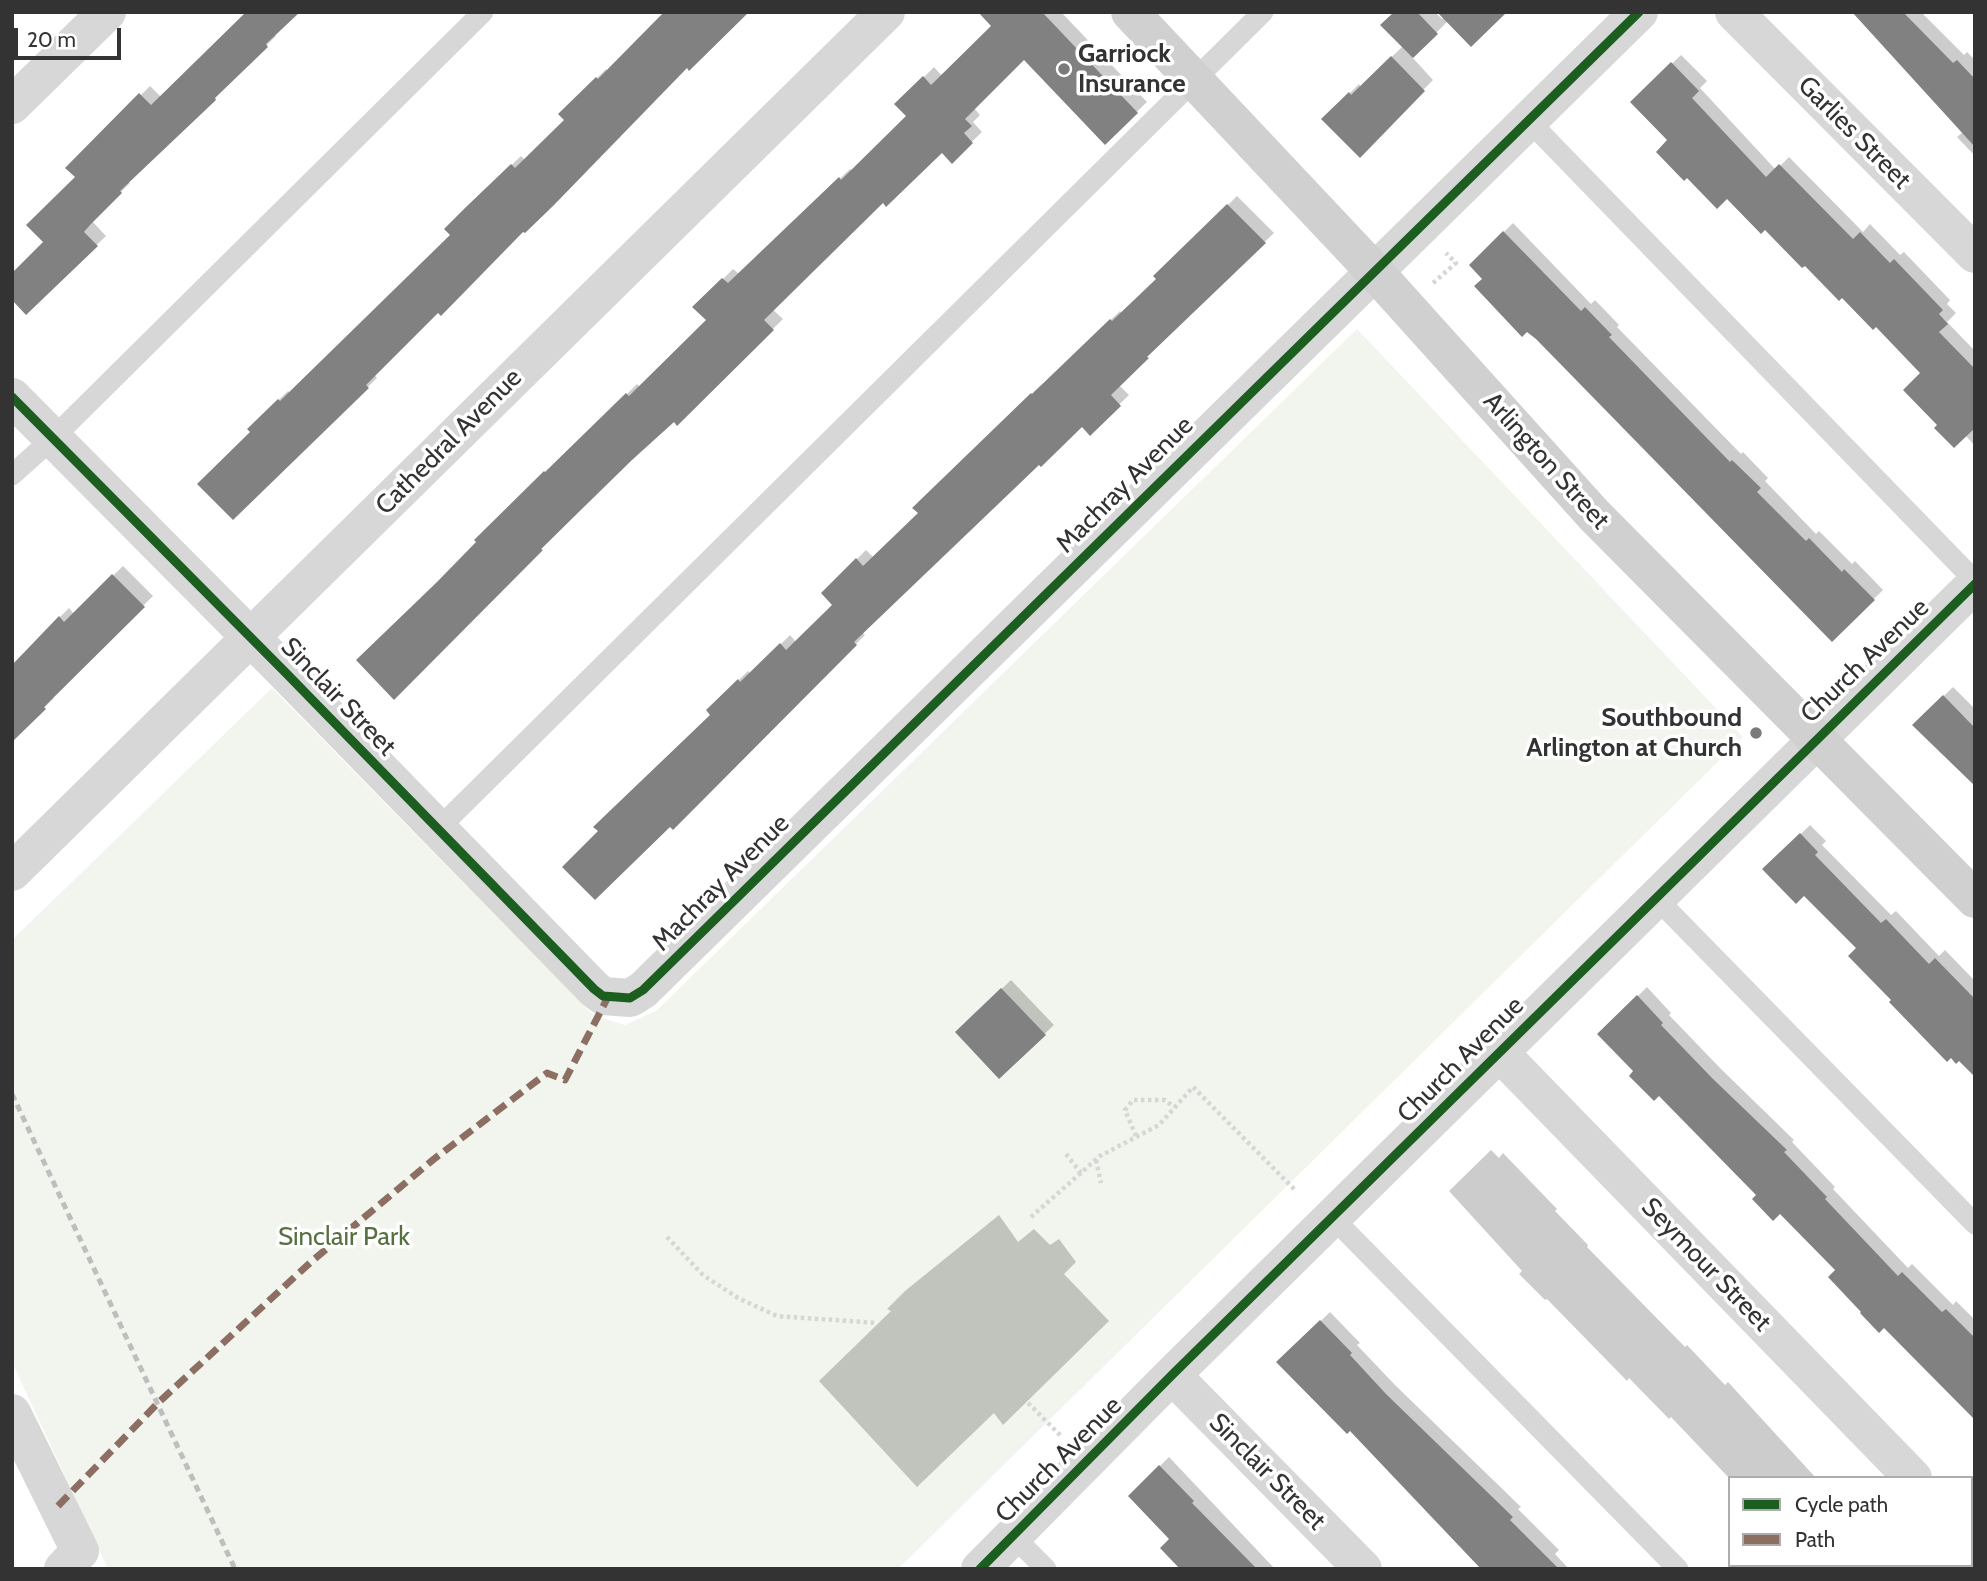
<!DOCTYPE html>
<html>
<head>
<meta charset="utf-8">
<style>
  body { margin:0 }
  #map { position:relative; width:1987px; height:1581px; overflow:hidden; background:#fff; font-family:Cabin,sans-serif }
  canvas { display:block }
  .frame { position:absolute; inset:0; border:14px solid #333; pointer-events:none }
  .legend { position:absolute; left:1728px; top:1476px; width:245px; height:91px; box-sizing:border-box; background:#fff; border:2px solid #adadad; margin:0; padding:9px 12px; list-style:none; font-size:21px; color:#333 }
  .legend li { display:flex; align-items:center; gap:14px; height:35px }
  .legend b { width:35px; border:2px solid #adadad }
  .scale { position:absolute; left:14px; top:28px; width:107px; height:32px; box-sizing:border-box; border:4px solid #333; border-top:0; padding-left:9px; font-size:21px; line-height:24px; white-space:nowrap; color:#333; -webkit-text-stroke:5px #fff; paint-order:stroke }
</style>
</head>
<body>
<div id="map">
<canvas width="1987" height="1581"></canvas>
<div class="frame"></div>
<ul class="legend">
<li><b style="height:9px;background:#1b5e20"></b>Cycle path</li>
<li><b style="height:9px;background:#8d6e63"></b>Path</li>
</ul>
<div class="scale">20 m</div>
</div>
<script>
const g = document.querySelector('canvas').getContext('2d');
g.lineJoin = 'round';
function fillPath(path, color) { g.fillStyle = color; g.fill(path, 'evenodd'); }
const shape = rows => new Path2D(rows.map(r => 'M' + r).join(''));
function stroke(path, color, width, dash) { g.strokeStyle = color; g.lineWidth = width; g.lineCap = dash ? 'butt' : 'round'; g.setLineDash(dash || []); g.stroke(path); }
function write(font, color, halo, rows, align = 'center') {
  g.font = font + ' Cabin,sans-serif'; g.lineWidth = 7; g.setLineDash([]); g.textBaseline = 'middle'; g.strokeStyle = halo; g.fillStyle = color; for (const [text, x, y, turn = 0] of rows) {
    g.save(); g.translate(x, y); g.rotate((+turn || 0) * Math.PI / 180); g.textAlign = isNaN(turn) ? turn : align; if (halo) g.strokeText(text, 0, 0); g.fillText(text, 0, 0); g.restore();
  }
}
fillPath(shape([
  [1357,329,1743,737,898,1569,108,1569,12,1362,12,940,272,688,593,1015,625,1025,656,1011]
]), '#f1f5ed');
fillPath(shape([
  [1005,12,1061,12,1147,102,1105,142,1024,58,974,108,980,115,973,122,982,132,952,161,942,150,883,201,772,309,783,319,677,424,674,420,632,458,394,697,444,578,637,384,640,387,708,320,705,297,733,269,739,274,850,169,852,171,908,116,897,104,934,67,942,76],
  [1396,12,1435,12,1442,19,1448,12,1448,21,1412,57,1433,80,1360,155,1324,119,1359,84,1361,87,1403,46],
  [1853,12,1921,12,1964,55,1967,52,1975,60,1975,156,1957,137,1963,132],
  [274,34,276,36,128,181,130,183,92,221,106,236,27,312,46,242,77,177,68,168,150,86,161,97],
  [1681,55,1707,81,1700,88,1776,170,1789,157,1863,232,1870,224,1900,255,1904,252,1950,300,1947,304,1956,313,1947,322,1975,351,1975,446,1965,435,1940,425,1923,373,1876,325,1765,228,1670,140,1632,102],
  [687,66,374,374,377,378,233,518,252,432,258,420,288,391,290,393,452,235,476,199,521,156,525,160,566,120,561,114,606,69,608,72],
  [1237,196,1274,233,1155,347,1119,385,1129,395,1090,433,1082,425,1039,463,862,632,865,635,673,827,712,715,708,710,748,671,751,674,790,635,796,642,835,605,832,584,866,550,874,558,920,513,924,499,1041,385,1042,386,1120,311,1122,313,1158,278,1156,276],
  [1513,223,1591,304,1595,300,1619,325,1617,327,1741,454,1743,452,1768,478,1765,481,1816,534,1819,531,1852,564,1855,561,1883,590,1832,640,1471,265],
  [123,566,153,596,52,696,54,698,20,732,33,644,69,608,74,614],
  [1953,687,1975,709,1975,785,1914,725],
  [1810,825,1826,841,1822,845,1891,915,1896,911,1939,956,1945,950,1975,981,1975,1074,1804,893,1765,869],
  [1011,980,1054,1025,999,1077,957,1032],
  [1647,987,1671,1013,1669,1015,1721,1069,1794,1140,1792,1142,1835,1187,1833,1189,1908,1268,1912,1264,1953,1305,1956,1301,1975,1320,1975,1418,1780,1211,1758,1195,1600,1034],
  [1491,1150,1499,1158,1503,1153,1557,1209,1555,1211,1588,1245,1587,1247,1685,1347,1687,1345,1725,1385,1728,1382,1816,1478,1730,1479,1671,1417,1669,1419,1629,1378,1627,1381,1547,1299,1545,1300,1519,1274,1522,1271,1449,1191],
  [999,1215,1018,1242,1034,1229,1050,1245,1059,1239,1076,1262,1064,1274,1109,1321,1003,1425,994,1413,917,1487,819,1381,891,1311,887,1309,905,1291],
  [1330,1312,1360,1343,1357,1345,1395,1385,1521,1507,1518,1509,1559,1550,1555,1554,1569,1569,1487,1569,1350,1428,1279,1362],
  [1169,1457,1275,1569,1182,1569,1171,1538,1130,1496],
  [1902,1565,1905,1569,1817,1569,1814,1566]
]), '#0003');
fillPath(shape([
  [246,12,300,12,266,44,268,47,215,98,216,100,120,191,122,193,90,225,84,232,98,246,26,315,12,300,12,273,43,242,26,225,75,177,65,168,139,93,151,105],
  [664,12,749,12,689,71,687,68,553,206,525,233,523,232,441,316,438,313,366,385,369,388,233,520,197,484,250,432,247,429,278,399,280,401,450,235,444,229,465,208,511,164,515,168,564,120,558,114,596,77,598,79],
  [978,12,1042,12,1138,113,1105,145,1024,60,965,119,972,126,964,133,973,143,952,164,942,153,886,207,883,203,764,320,774,330,677,426,674,422,632,460,541,549,543,550,394,700,356,660,437,582,476,542,474,540,544,471,545,472,626,393,629,396,706,320,692,307,722,278,728,283,839,177,841,180,906,116,894,104,923,76,931,85,991,26],
  [1394,12,1417,12,1438,34,1413,58,1380,25],
  [1437,12,1507,12,1471,47],
  [1852,12,1903,12,1953,63,1957,60,1975,79,1975,147],
  [1391,56,1425,91,1360,158,1321,119,1349,92,1351,95],
  [1671,62,1699,91,1692,98,1766,177,1779,164,1853,239,1860,232,1890,263,1894,259,1943,310,1939,314,1948,324,1939,332,1975,369,1975,428,1954,448,1934,428,1937,425,1903,390,1920,373,1876,327,1873,330,1842,298,1839,301,1805,266,1802,268,1765,230,1761,234,1727,199,1717,209,1687,178,1684,181,1656,152,1667,140,1630,102],
  [1227,204,1266,243,1147,357,1149,358,1111,395,1121,406,1090,436,1082,427,1041,467,1039,465,854,642,857,645,673,830,670,827,595,900,562,867,598,831,593,827,710,715,706,710,738,679,740,682,780,643,786,650,832,605,821,593,856,558,863,566,918,513,912,508,1031,393,1032,394,1110,319,1112,321,1156,279,1153,276],
  [1503,231,1581,311,1585,307,1612,335,1609,337,1730,462,1732,460,1761,488,1757,492,1806,541,1809,538,1842,572,1844,569,1875,600,1832,642,1536,339,1527,332,1522,337,1474,286,1482,279,1469,265],
  [112,574,145,607,44,707,46,709,12,742,12,665,59,616,64,622],
  [1943,695,1975,728,1975,786,1912,725],
  [1800,833,1818,852,1815,855,1881,923,1886,919,1929,964,1935,958,1975,999,1975,1077,1959,1061,1956,1064,1951,1058,1947,1062,1889,1002,1891,1000,1848,956,1856,948,1804,896,1796,904,1762,869],
  [1001,988,1046,1035,999,1079,955,1032],
  [1637,995,1663,1023,1661,1025,1712,1078,1787,1150,1784,1152,1827,1197,1825,1199,1898,1276,1902,1272,1942,1312,1946,1309,1975,1338,1975,1420,1884,1328,1879,1333,1860,1313,1861,1312,1828,1277,1835,1270,1780,1214,1773,1221,1752,1199,1756,1195,1659,1096,1654,1101,1629,1076,1633,1071,1597,1034],
  [1320,1320,1352,1353,1350,1355,1386,1394,1513,1517,1510,1520,1559,1569,1481,1569,1350,1431,1347,1434,1276,1362],
  [1159,1465,1194,1501,1192,1503,1257,1569,1180,1569,1160,1548,1169,1539,1128,1496]
]), '#818181');
stroke(shape([
  [1433,283,1456,263,1446,253],
  [1136,1136,1125,1110,1133,1100,1165,1100,1174,1107],
  [1066,1154,1081,1173],
  [1096,1160,1101,1183],
  [1031,1217,1100,1156,1159,1125,1193,1087,1295,1190],
  [667,1237,703,1275,738,1298,777,1316,877,1323],
  [1028,1403,1061,1436]
]), '#d6d6d6', 4.5, [3.5, 3.5]);
stroke(shape([
  [1528,120,1975,581],
  [12,475,53,438,483,12],
  [438,829,1263,12],
  [1655,897,1975,1224],
  [1332,1217,1678,1569],
  [1013,1536,1046,1569]
]), '#d7d7d7', 21);
stroke(shape([
  [1734,12,1975,254],
  [12,105,107,12],
  [12,397,285,672,594,989,603,996,630,998,643,990,1639,12],
  [12,872,886,12],
  [1499,1052,1913,1478],
  [1172,1375,1363,1569],
  [12,1413,80,1551,63,1569],
  [1971,1537,1975,1541],
  [980,1569,1172,1375,1975,584]
]), '#d7d7d7', 38);
stroke(shape([
  [1130,12,1374,271,1594,515,1975,899]
]), '#d0d0d0', 38);
stroke(shape([
  [12,1094,235,1569]
]), '#bebebe', 5, [7, 5]);
stroke(shape([
  [58,1506,158,1403,312,1261,434,1159,547,1073,565,1080,608,997]
]), '#8d6e63', 7, [14, 7]);
stroke(shape([
  [12,397,285,672,594,989,603,996,630,998,643,990,1639,12],
  [980,1569,1172,1375,1975,584]
]), '#1b5e20', 9);
for (const [x, y, r, color] of [
  [1064,69,7,"#7a7a7a"],
  [1756,733,7,"#7a7a7a"]
]) { const dot = new Path2D(); dot.arc(x, y, r, 0, 2 * Math.PI); g.fillStyle = color; g.fill(dot); stroke(dot, '#fff', 2.5); }
write('bold 26px', '#333', '#fff', [
  ["Garriock",1078,54],
  ["Insurance",1078,84],
  ["Southbound",1742,718,"right"],
  ["Arlington at Church",1742,748,"right"]
], 'left');
write('26px', '#333', '#fff', [
  ["Garlies Street",1854,133,45],
  ["Cathedral Avenue",449,442,-45],
  ["Arlington Street",1546,461,48],
  ["Machray Avenue",1125,485,-45],
  ["Church Avenue",1865,661,-44],
  ["Sinclair Street",338,697,46],
  ["Machray Avenue",721,883,-45],
  ["Church Avenue",1461,1060,-45],
  ["Seymour Street",1706,1265,46],
  ["Church Avenue",1059,1460,-45],
  ["Sinclair Street",1267,1472,45]
]);
write('26px', '#56703f', '#fff', [
  ["Sinclair Park",344,1237]
]);
</script>
</body>
</html>
